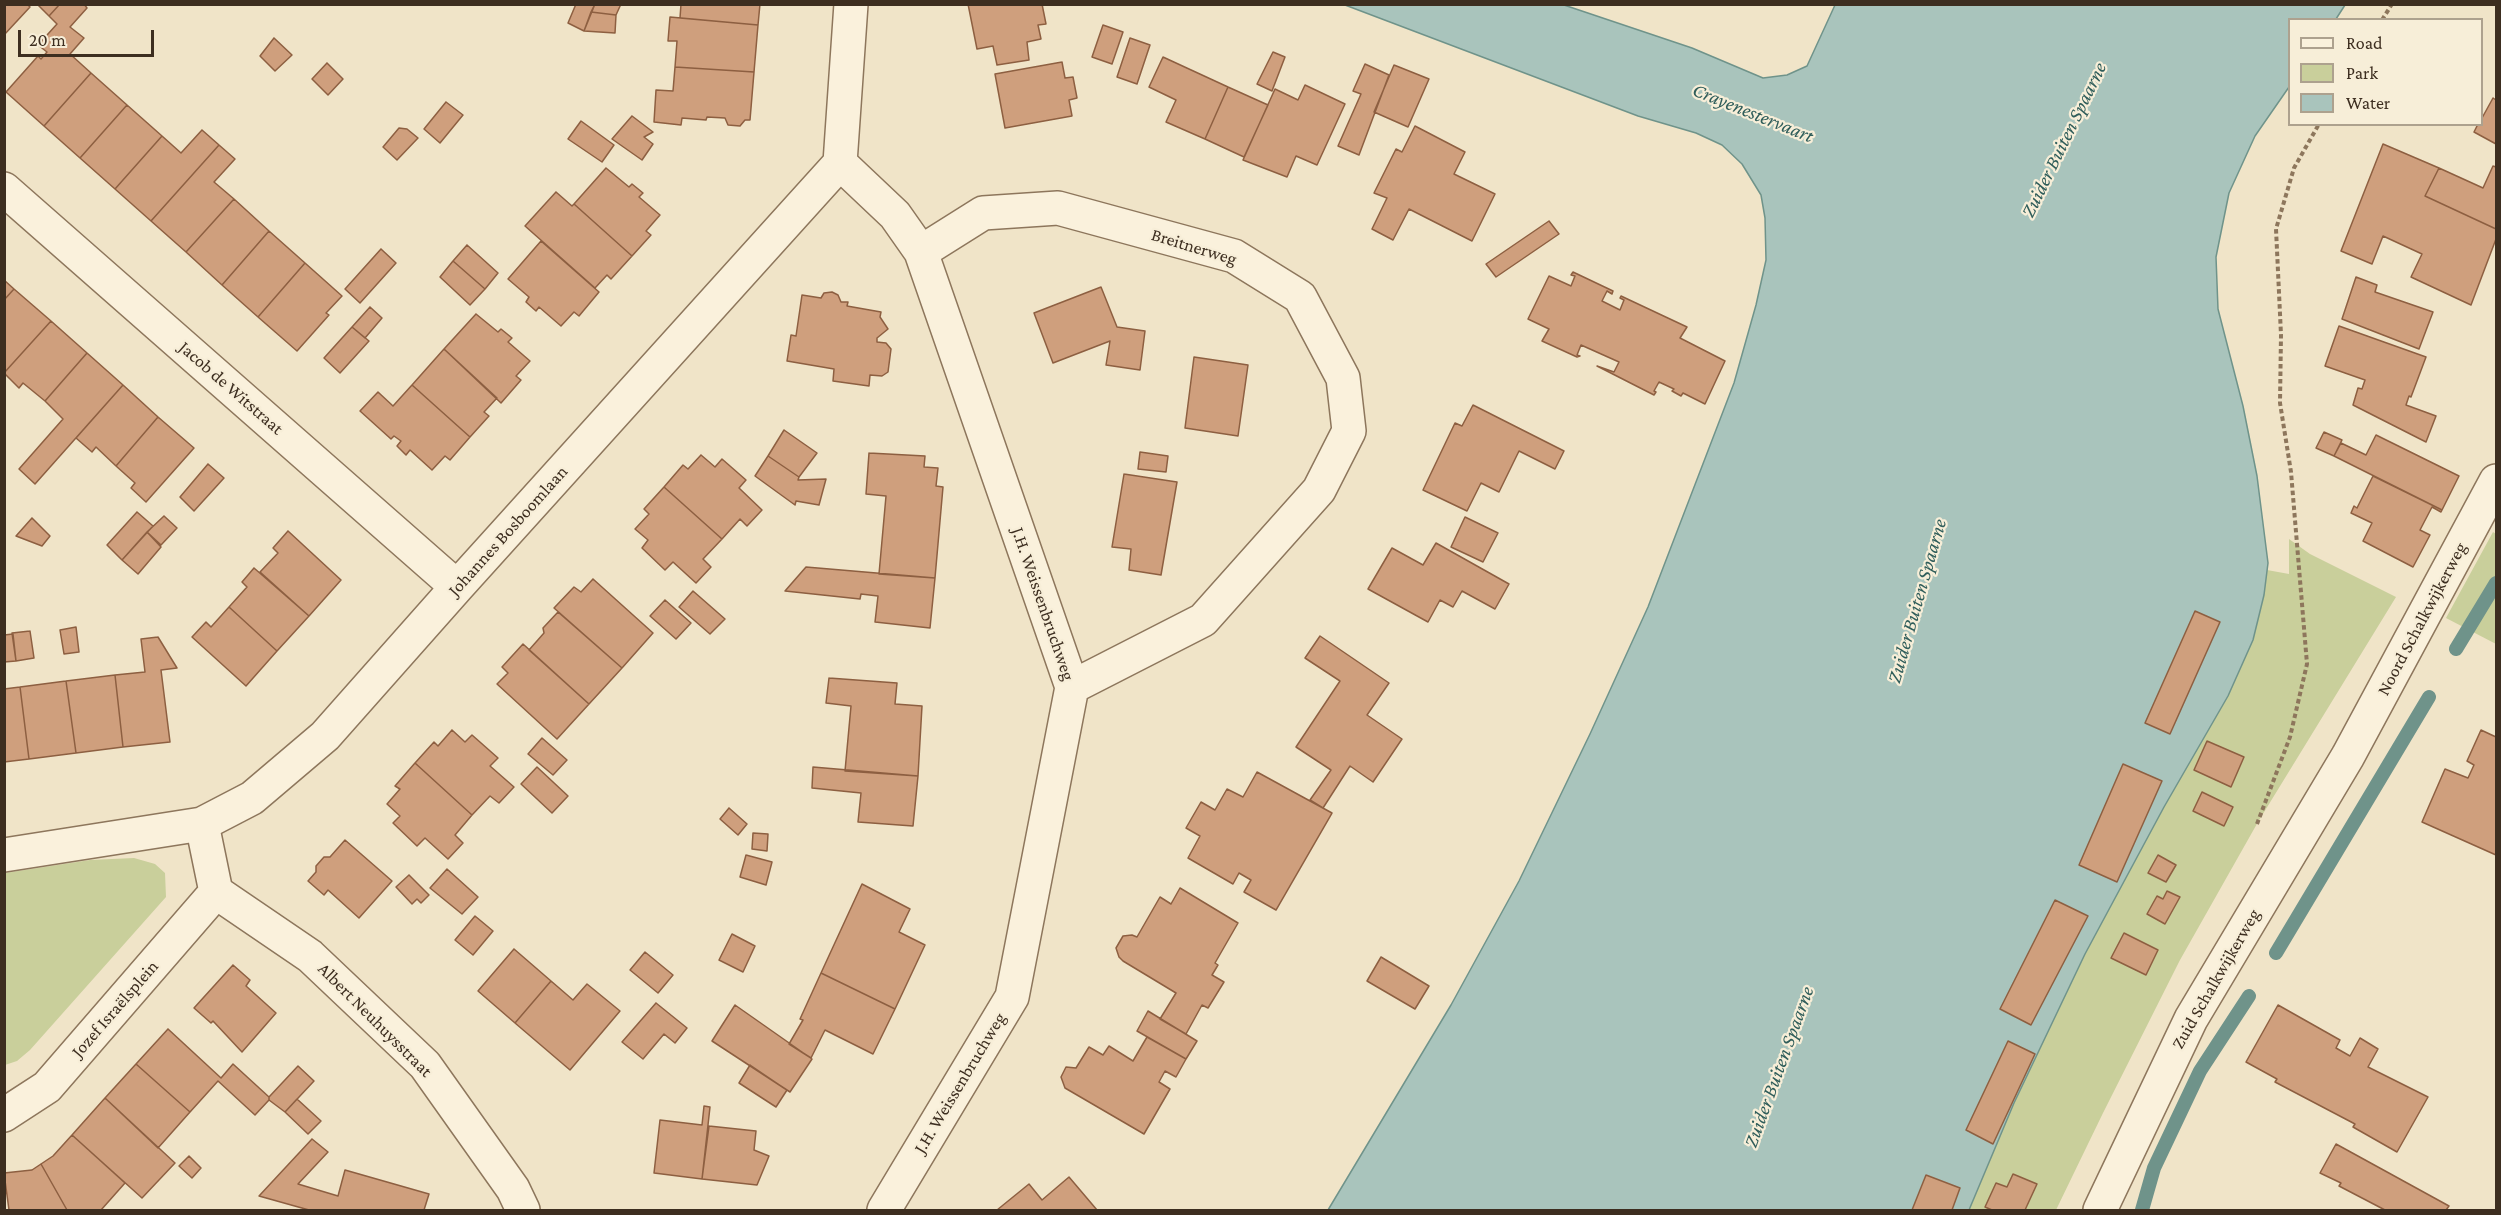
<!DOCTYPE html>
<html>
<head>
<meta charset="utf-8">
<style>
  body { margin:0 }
  #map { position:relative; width:2501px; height:1215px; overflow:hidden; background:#f0e4c8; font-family:"Crimson Pro",serif }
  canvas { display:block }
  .frame { position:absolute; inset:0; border:6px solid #3d2e20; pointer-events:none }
  .legend { position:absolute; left:2288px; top:18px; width:195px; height:108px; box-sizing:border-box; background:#f7eed8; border:2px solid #ada18e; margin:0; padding:8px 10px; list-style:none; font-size:18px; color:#3d2e20 }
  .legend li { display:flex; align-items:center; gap:12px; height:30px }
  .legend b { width:30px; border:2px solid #ada18e }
  .scale { position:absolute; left:18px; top:30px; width:136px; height:27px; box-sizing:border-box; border:3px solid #3d2e20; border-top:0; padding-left:8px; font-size:18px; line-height:21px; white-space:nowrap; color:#3d2e20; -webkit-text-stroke:4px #f7eed8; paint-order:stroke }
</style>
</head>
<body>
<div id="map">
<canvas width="2501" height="1215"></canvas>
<div class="frame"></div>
<ul class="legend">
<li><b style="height:8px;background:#faf1dc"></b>Road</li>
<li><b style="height:16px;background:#c9cf9b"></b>Park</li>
<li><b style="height:16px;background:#a9c4bc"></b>Water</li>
</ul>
<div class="scale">20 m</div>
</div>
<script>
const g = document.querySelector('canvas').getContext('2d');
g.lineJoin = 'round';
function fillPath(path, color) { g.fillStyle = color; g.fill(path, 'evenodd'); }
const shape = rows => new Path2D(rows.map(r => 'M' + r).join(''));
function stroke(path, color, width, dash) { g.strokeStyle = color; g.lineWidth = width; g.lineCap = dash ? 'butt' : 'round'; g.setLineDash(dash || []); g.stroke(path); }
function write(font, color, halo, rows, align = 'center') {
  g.font = font + ' "Crimson Pro",serif'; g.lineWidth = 4.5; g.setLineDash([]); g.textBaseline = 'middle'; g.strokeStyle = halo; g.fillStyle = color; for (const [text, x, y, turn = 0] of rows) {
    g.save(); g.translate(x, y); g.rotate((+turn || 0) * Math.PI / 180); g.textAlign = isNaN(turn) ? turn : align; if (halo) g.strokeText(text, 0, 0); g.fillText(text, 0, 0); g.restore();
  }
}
fillPath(shape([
  [2493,532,2496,534,2496,644,2446,618],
  [2289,539,2310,554,2396,597,2258,822,2180,960,2103,1113,2056,1210,1969,1210,2014,1103,2085,954,2164,807,2228,696,2253,640,2264,595,2267,570,2289,574],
  [134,858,155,864,165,873,166,897,30,1050,17,1061,5,1065,5,873,90,860]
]), '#c9cf9b');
const water = shape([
  [1345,5,1564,5,1692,48,1763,78,1787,75,1807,66,1835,5,2345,5,2336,19,2290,20,2289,87,2255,136,2229,193,2216,257,2218,309,2243,406,2257,476,2268,563,2264,595,2253,640,2228,696,2164,807,2085,954,2014,1103,1969,1210,1328,1210,1451,1005,1519,881,1590,734,1648,607,1734,383,1756,305,1766,260,1765,218,1761,195,1742,164,1722,145,1696,133,1638,116,1345,5]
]);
fillPath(water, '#a9c4bc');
stroke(water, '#6f938a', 1.5);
stroke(shape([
  [2456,649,2496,583],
  [2276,953,2429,697],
  [2142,1210,2154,1168,2200,1071,2249,996]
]), '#6f938a', 14);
const building = shape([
  [4,4,27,4,30,7,4,35,4,4],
  [37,4,60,4,49,16,37,4],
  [60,4,84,4,87,8,70,27,84,38,70,54,91,73,44,126,6,92,38,56,41,59,47,52,38,45,57,24,49,16,60,4],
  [576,4,595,4,584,31,568,23,576,4],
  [595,4,621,4,616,15,591,12,595,4],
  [681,4,760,4,758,25,680,18,681,4],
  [968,4,1042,4,1046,24,1038,25,1041,39,1027,42,1029,60,997,65,993,46,977,49,968,4],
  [591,12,616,15,615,33,584,31,591,12],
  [670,17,758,25,754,72,675,67,677,41,668,41,670,17],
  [1103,25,1123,32,1112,64,1092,57,1103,25],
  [274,38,292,55,275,71,260,56,274,38],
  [1130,38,1150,45,1137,84,1117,77,1130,38],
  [1273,52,1285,57,1272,91,1257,84,1273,52],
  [1163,57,1228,87,1205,139,1166,122,1176,100,1149,87,1163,57],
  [1062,62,1065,78,1073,77,1077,98,1069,100,1072,116,1005,128,995,74,1062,62],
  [327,63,343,79,328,95,312,79,327,63],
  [1365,64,1389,75,1359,155,1338,146,1361,94,1353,91,1365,64],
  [1394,65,1429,79,1408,127,1374,112,1394,65],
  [675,67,754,72,750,120,745,120,740,126,728,125,725,118,707,117,706,120,682,118,681,125,654,122,656,90,673,91,675,67],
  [91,73,127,105,80,158,44,126,91,73],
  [1305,85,1345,104,1317,165,1296,156,1287,177,1243,160,1275,89,1298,100,1305,85],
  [1228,87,1268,105,1244,157,1205,139,1228,87],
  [2493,98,2496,100,2496,144,2474,132,2478,124,2482,124,2482,118,2493,98],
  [446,102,463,115,440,143,424,129,446,102],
  [127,105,162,136,115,189,80,158,127,105],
  [632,116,653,132,644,137,653,144,642,160,612,139,632,116],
  [581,121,614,145,602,162,568,139,581,121],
  [1415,126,1465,152,1454,174,1495,194,1472,241,1409,209,1393,240,1372,229,1387,198,1374,193,1396,149,1402,152,1415,126],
  [399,128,407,129,418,138,397,160,383,147,399,128],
  [202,130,219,145,151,221,115,189,162,136,181,153,202,130],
  [2383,144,2439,168,2425,196,2496,229,2496,239,2471,305,2411,277,2422,254,2383,236,2372,264,2341,251,2383,144],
  [219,145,235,159,214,182,234,199,186,252,151,221,219,145],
  [2493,166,2496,167,2496,229,2425,196,2439,168,2483,188,2493,166],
  [606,168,629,187,632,184,643,193,639,197,660,215,646,231,651,235,632,256,574,204,606,168],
  [556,192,572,206,574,204,632,256,611,279,607,275,595,288,525,226,556,192],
  [234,199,269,231,222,285,186,252,234,199],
  [1549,221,1559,234,1496,277,1486,264,1549,221],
  [269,231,305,263,258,317,222,285,269,231],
  [541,241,599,292,579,316,574,312,561,326,539,307,536,311,526,302,529,297,508,279,541,241],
  [467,245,498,273,485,289,453,261,467,245],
  [381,249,396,263,360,303,345,289,381,249],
  [453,261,485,289,470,305,440,277,453,261],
  [305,263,342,296,326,313,329,315,297,351,258,317,305,263],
  [1573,272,1613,291,1612,294,1607,291,1602,301,1620,310,1624,300,1620,298,1621,296,1687,327,1680,338,1725,361,1705,404,1683,393,1681,396,1672,391,1674,389,1659,382,1654,391,1656,392,1654,395,1597,366,1614,372,1619,362,1581,345,1577,355,1580,356,1577,357,1542,341,1549,329,1528,319,1549,276,1571,286,1575,276,1571,275,1573,272],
  [2356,277,2377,285,2375,292,2433,312,2419,349,2342,319,2356,277],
  [4,280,14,289,4,300,4,280],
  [1101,287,1117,327,1145,331,1140,370,1106,365,1110,341,1053,363,1034,313,1101,287],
  [14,289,51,321,4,373,4,300,14,289],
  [832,292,838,295,841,302,848,302,847,306,881,312,880,317,888,329,877,338,877,342,886,343,891,349,888,372,882,376,870,375,869,386,833,381,834,369,787,361,791,335,796,336,802,295,821,298,824,293,832,292],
  [370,307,382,318,365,338,352,327,370,307],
  [476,314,498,332,501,329,512,338,508,342,530,361,516,376,521,380,501,403,444,349,476,314],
  [51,321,87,353,45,401,23,383,19,388,4,373,51,321],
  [2339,326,2426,357,2411,397,2409,396,2406,405,2436,416,2426,442,2353,405,2358,388,2362,389,2365,380,2325,366,2339,326],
  [352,327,369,341,340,373,324,358,352,327],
  [444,349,497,398,484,412,489,416,470,437,412,385,444,349],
  [87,353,123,385,35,484,19,469,63,419,45,401,87,353],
  [1194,357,1248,365,1238,436,1185,428,1194,357],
  [123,385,158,417,116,466,96,447,92,452,76,438,123,385],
  [412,385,470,437,450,460,445,456,432,470,410,450,406,455,397,446,401,441,394,436,391,439,360,411,378,392,393,406,412,385],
  [1473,405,1564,451,1555,469,1519,451,1499,492,1481,483,1467,511,1423,490,1455,423,1462,426,1473,405],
  [158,417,194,448,146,502,131,488,135,483,116,466,158,417],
  [784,430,817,453,799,477,768,456,784,430],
  [2324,432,2342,440,2334,456,2316,448,2324,432],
  [2376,435,2459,476,2442,510,2334,456,2341,443,2366,455,2376,435],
  [1140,452,1168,456,1166,472,1138,469,1140,452],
  [869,453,925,456,924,467,938,468,936,486,943,487,935,578,879,574,886,496,866,494,869,453],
  [701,455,715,467,722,459,746,480,739,488,762,510,747,526,740,519,722,539,664,487,683,465,688,469,701,455],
  [768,456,799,477,798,480,826,479,819,505,796,501,795,505,755,476,768,456],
  [208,464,224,478,194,511,180,497,208,464],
  [1124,474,1177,482,1161,575,1129,570,1131,549,1112,547,1124,474],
  [2373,476,2442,510,2441,512,2432,507,2420,530,2430,535,2413,567,2363,541,2372,523,2351,513,2354,506,2357,508,2373,476],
  [664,487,722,539,703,559,711,567,696,583,673,562,665,570,642,548,648,540,635,529,649,514,644,509,664,487],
  [137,512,153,526,122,560,107,545,137,512],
  [164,516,177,528,161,545,147,532,164,516],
  [1465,517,1498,533,1483,562,1451,547,1465,517],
  [32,518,50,536,42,546,16,536,32,518],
  [288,531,341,580,309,616,260,572,278,553,273,548,288,531],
  [147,532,161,547,138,574,122,560,147,532],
  [1436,543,1509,584,1495,609,1462,591,1453,607,1440,600,1428,622,1368,589,1392,548,1423,565,1436,543],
  [806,567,935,578,930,628,875,622,878,596,861,594,860,599,785,591,806,567],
  [254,568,309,616,277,651,229,607,247,587,242,582,254,568],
  [593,579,653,633,622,668,554,608,574,587,581,592,593,579],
  [693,591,725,619,710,634,679,607,693,591],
  [665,600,691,623,676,639,650,616,665,600],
  [229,607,277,651,246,686,192,637,206,622,211,627,229,607],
  [2195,611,2220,622,2170,734,2145,723,2195,611],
  [558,612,622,668,589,704,529,650,544,633,543,628,558,612],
  [76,627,79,652,64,654,60,630,76,627],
  [30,631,34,658,16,661,12,633,30,631],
  [13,634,16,661,4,662,4,635,13,634],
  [1320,636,1389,683,1367,715,1402,739,1373,782,1350,766,1323,808,1310,800,1331,770,1296,747,1340,681,1305,658,1320,636],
  [158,637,177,668,161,670,170,742,123,747,115,675,145,672,141,639,158,637],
  [523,644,589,704,557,739,497,684,508,673,502,667,523,644],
  [115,675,123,747,76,753,66,681,115,675],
  [829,678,897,683,895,704,922,706,918,776,845,771,851,706,826,703,829,678],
  [66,681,76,753,29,759,20,687,66,681],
  [20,687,29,759,4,762,4,689,20,687],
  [452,730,465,742,472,735,498,758,490,766,514,787,499,803,490,796,472,815,415,763,434,742,438,746,452,730],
  [2481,730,2496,737,2496,855,2422,822,2445,769,2468,778,2474,765,2467,761,2481,730],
  [542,738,567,760,553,775,528,754,542,738],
  [2207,741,2244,757,2231,787,2194,770,2207,741],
  [415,763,472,815,455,835,463,843,448,859,425,838,417,846,393,823,400,816,387,804,400,789,395,786,415,763],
  [2123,764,2162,781,2117,882,2079,865,2123,764],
  [537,767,568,796,552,813,521,784,537,767],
  [813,767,918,776,913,826,858,822,861,793,812,788,813,767],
  [1257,772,1332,813,1276,910,1244,892,1251,880,1239,873,1233,884,1188,858,1200,836,1186,828,1201,802,1215,810,1227,789,1243,797,1257,772],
  [2202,792,2233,807,2224,826,2193,811,2202,792],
  [729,808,747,824,738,835,720,819,729,808],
  [753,833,768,834,767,851,752,849,753,833],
  [345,840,392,881,359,918,328,890,324,895,308,881,316,872,316,866,324,857,330,857,345,840],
  [746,855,772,862,766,885,740,877,746,855],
  [2158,855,2176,865,2166,882,2148,873,2158,855],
  [447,869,478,897,462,914,430,888,447,869],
  [409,875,429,895,421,903,417,899,412,904,396,887,409,875],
  [862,884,910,909,899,932,925,945,895,1009,821,973,862,884],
  [1180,888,1238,923,1215,963,1218,965,1212,975,1224,982,1208,1008,1202,1005,1186,1034,1160,1019,1176,993,1123,961,1119,957,1116,948,1123,936,1132,935,1137,937,1160,897,1171,904,1180,888],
  [2167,891,2180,897,2165,924,2147,914,2157,896,2163,899,2167,891],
  [2055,900,2088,916,2031,1025,2000,1009,2055,900],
  [475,916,493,931,473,955,455,940,475,916],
  [2124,933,2158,950,2146,975,2111,958,2124,933],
  [732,934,755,946,743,972,719,960,732,934],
  [514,949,551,981,515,1023,478,991,514,949],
  [645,952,673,975,658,993,630,970,645,952],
  [1381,957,1429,986,1415,1009,1367,981,1381,957],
  [233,965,250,980,246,986,276,1013,242,1052,213,1021,211,1023,194,1008,233,965],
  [821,973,895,1009,873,1054,825,1030,811,1058,789,1044,803,1020,800,1019,821,973],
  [551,981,573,1000,587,984,620,1011,570,1070,515,1023,551,981],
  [656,1003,687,1028,675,1043,664,1034,643,1059,622,1042,656,1003],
  [735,1005,812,1059,790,1092,712,1041,735,1005],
  [2278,1005,2340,1040,2336,1048,2350,1056,2360,1038,2378,1049,2368,1067,2428,1097,2397,1152,2353,1127,2355,1124,2275,1082,2277,1079,2246,1062,2278,1005],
  [1148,1011,1197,1041,1186,1059,1137,1031,1148,1011],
  [168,1029,221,1078,233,1064,269,1097,269,1100,255,1115,218,1081,190,1112,136,1064,168,1029],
  [1147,1037,1186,1059,1176,1077,1165,1071,1159,1082,1170,1089,1144,1134,1065,1088,1061,1077,1066,1067,1076,1068,1089,1047,1103,1055,1109,1046,1133,1061,1147,1037],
  [2008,1041,2035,1054,1993,1144,1966,1130,2008,1041],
  [136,1064,190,1112,158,1148,105,1098,136,1064],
  [750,1065,787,1090,776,1107,739,1083,750,1065],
  [298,1066,314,1081,285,1112,269,1100,269,1097,298,1066],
  [105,1098,175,1163,142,1198,72,1135,105,1098],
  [297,1099,321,1121,308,1134,285,1112,297,1099],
  [704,1106,710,1107,702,1179,654,1173,660,1120,702,1125,704,1106],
  [709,1126,756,1131,754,1150,769,1156,757,1185,702,1179,709,1126],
  [72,1135,125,1183,101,1210,67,1210,41,1164,53,1156,72,1135],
  [312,1139,328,1152,298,1184,338,1196,345,1170,429,1194,424,1210,309,1210,259,1196,312,1139],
  [2336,1144,2449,1206,2446,1210,2385,1210,2339,1186,2341,1183,2320,1173,2336,1144],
  [189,1156,201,1168,192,1178,179,1166,189,1156],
  [41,1164,67,1210,9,1210,4,1173,32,1170,41,1164],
  [2013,1174,2037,1184,2025,1210,1992,1210,1985,1207,1996,1183,2007,1187,2013,1174],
  [1926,1175,1960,1188,1952,1210,1912,1210,1926,1175],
  [1069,1177,1097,1210,997,1210,1029,1184,1042,1200,1069,1177]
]);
fillPath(building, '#cf9f7d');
stroke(building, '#8d5f41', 1.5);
const street = shape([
  [840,163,895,215,921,252,1072,687,1012,997,884,1210],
  [840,163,851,4],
  [4,189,457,587],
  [921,252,983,213,1058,208,1234,256,1300,297,1343,378,1349,431,1319,490,1203,620,1072,687],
  [202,824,216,892],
  [4,855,202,824,252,798,325,736,457,587,840,163],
  [216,892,310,956,425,1065,513,1189,523,1210],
  [4,1115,47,1087,216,892],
  [2100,1210,2191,1019,2348,756,2496,481]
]);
stroke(street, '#8d765c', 36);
stroke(shape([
  [2382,20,2392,4],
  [2257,824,2290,737,2307,664,2291,472,2280,403,2281,335,2276,229,2294,168,2319,124]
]), '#8d765c', 4, [4.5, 3]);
stroke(street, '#faf1dc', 33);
write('18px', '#3d2e20', '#f7eed8', [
  ["Breitnerweg",1194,247,17],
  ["Jacob de Witstraat",231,388,41],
  ["Johannes Bosboomlaan",508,531,-48],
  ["J.H. Weissenbruchweg",1043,604,71],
  ["Noord Schalkwijkerweg",2422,619,-62],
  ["Zuid Schalkwijkerweg",2216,979,-60],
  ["Jozef Israëlsplein",115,1009,-49],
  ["Albert Neuhuysstraat",375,1020,45],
  ["J.H. Weissenbruchweg",960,1083,-59]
]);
write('italic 20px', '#2f5d5a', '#f7eed8', [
  ["Crayenestervaart",1753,113,22],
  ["Zuider Buiten Spaarne",2064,140,-64],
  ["Zuider Buiten Spaarne",1917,601,-74],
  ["Zuider Buiten Spaarne",1779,1067,-70]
]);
</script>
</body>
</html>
